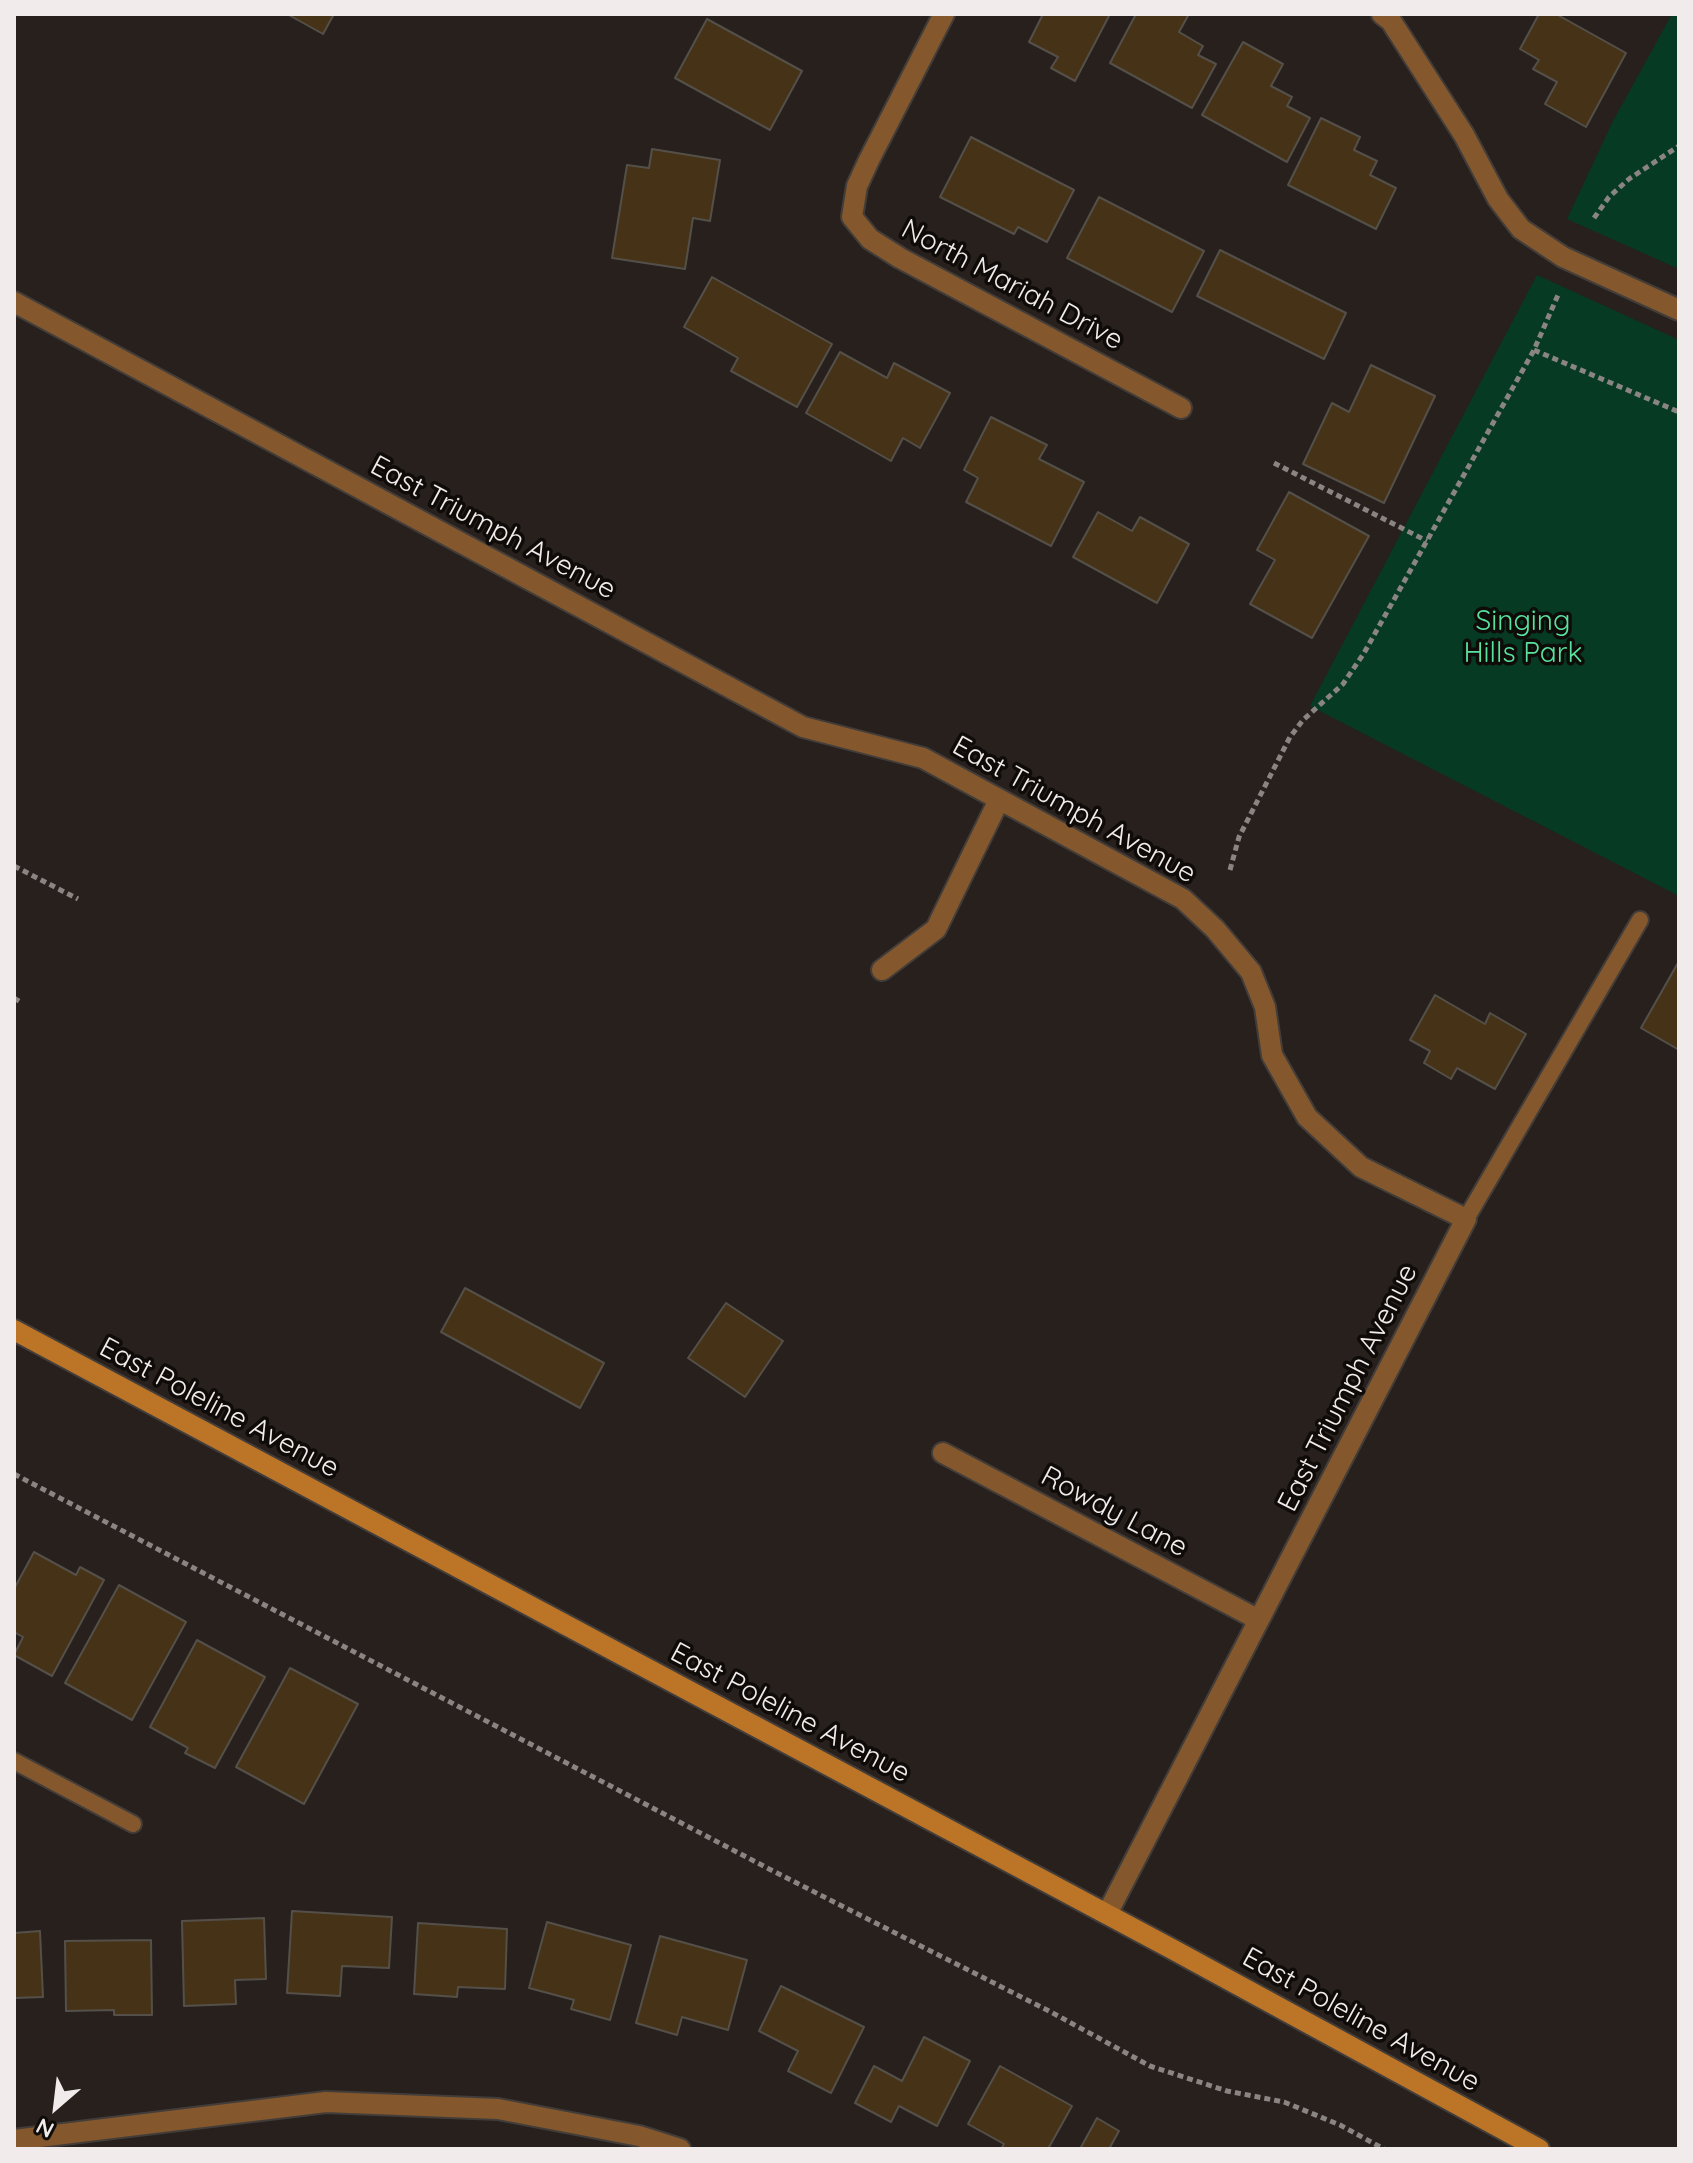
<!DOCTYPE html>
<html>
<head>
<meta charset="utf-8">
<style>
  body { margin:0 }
  #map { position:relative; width:1693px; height:2163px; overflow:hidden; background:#27201d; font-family:Quicksand,sans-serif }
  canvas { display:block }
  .frame { position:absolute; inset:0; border:16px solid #f1eceb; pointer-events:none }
  .north { position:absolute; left:16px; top:2067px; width:80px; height:80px; -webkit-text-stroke:6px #0e0b09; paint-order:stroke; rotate:208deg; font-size:22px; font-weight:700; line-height:32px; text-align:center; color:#f1eceb }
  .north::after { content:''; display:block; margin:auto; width:28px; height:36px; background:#f1eceb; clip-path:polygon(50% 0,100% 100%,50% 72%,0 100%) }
</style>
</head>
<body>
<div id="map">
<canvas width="1693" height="2163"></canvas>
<div class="frame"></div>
<div class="north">N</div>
</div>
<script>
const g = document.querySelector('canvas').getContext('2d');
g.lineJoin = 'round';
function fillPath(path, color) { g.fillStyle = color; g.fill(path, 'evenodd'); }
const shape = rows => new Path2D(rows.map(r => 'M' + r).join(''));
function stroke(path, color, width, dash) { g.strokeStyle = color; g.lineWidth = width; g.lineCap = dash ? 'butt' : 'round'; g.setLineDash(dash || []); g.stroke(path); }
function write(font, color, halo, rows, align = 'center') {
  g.font = font + ' Quicksand,sans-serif'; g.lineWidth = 7; g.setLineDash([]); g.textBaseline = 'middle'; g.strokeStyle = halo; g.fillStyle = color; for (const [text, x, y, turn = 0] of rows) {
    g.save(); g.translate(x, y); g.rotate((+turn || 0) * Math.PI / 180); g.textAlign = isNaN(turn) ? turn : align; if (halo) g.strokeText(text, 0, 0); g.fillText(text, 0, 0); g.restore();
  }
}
fillPath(shape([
  [1672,14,1679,14,1679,269,1567,219,1613,121],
  [1537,275,1679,340,1679,896,1310,706]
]), '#063a23');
const building = shape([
  [287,14,334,14,323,34,287,14],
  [1043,14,1110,14,1075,81,1051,68,1058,57,1029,42,1043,14],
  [1136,14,1189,14,1179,32,1203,46,1198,55,1216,64,1192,108,1110,63,1136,14],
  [1539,14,1556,14,1626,53,1586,127,1545,104,1557,82,1533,69,1539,60,1520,49,1539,14],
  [707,19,802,71,770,130,675,78,707,19],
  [1243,42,1283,64,1271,86,1292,97,1287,106,1310,118,1287,162,1202,115,1243,42],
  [1321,118,1360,137,1354,150,1377,161,1370,175,1396,188,1376,229,1288,185,1321,118],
  [971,137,1074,190,1047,242,1018,227,1014,234,940,197,971,137],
  [652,149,720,160,710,221,693,218,685,269,612,258,627,165,649,168,652,149],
  [1099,197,1204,251,1172,312,1067,258,1099,197],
  [1220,250,1346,313,1324,359,1197,296,1220,250],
  [712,277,832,344,797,407,731,371,738,358,684,327,712,277],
  [840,352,887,378,894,363,950,393,920,448,903,438,891,461,806,413,840,352],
  [1371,365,1435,396,1384,503,1303,464,1332,403,1349,412,1371,365],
  [991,417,1047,445,1039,459,1084,482,1051,546,966,502,978,478,964,470,991,417],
  [1289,492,1369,536,1312,638,1250,604,1275,560,1257,550,1289,492],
  [1098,512,1132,531,1140,517,1189,544,1157,603,1073,557,1098,512],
  [1679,961,1679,1050,1641,1028,1679,961],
  [1435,995,1485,1024,1490,1013,1526,1034,1495,1089,1457,1068,1451,1079,1424,1063,1430,1051,1410,1040,1435,995],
  [465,1288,604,1363,580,1408,441,1332,465,1288],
  [726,1303,783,1341,745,1397,688,1358,726,1303],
  [34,1552,76,1575,80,1567,104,1580,52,1676,14,1655,23,1637,14,1632,14,1589,34,1552],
  [119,1585,186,1622,132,1720,65,1683,119,1585],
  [197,1640,265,1677,215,1768,185,1753,188,1748,150,1727,197,1640],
  [290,1668,358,1704,304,1804,236,1767,290,1668],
  [292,1911,392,1917,389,1968,342,1966,340,1996,287,1993,292,1911],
  [264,1918,266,1979,235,1980,236,2004,184,2006,182,1921,264,1918],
  [547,1922,631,1945,610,2020,571,2009,574,2000,529,1988,547,1922],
  [418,1923,507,1929,505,1989,458,1987,457,1997,414,1994,418,1923],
  [40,1931,43,1997,14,1998,14,1933,40,1931],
  [660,1936,747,1960,728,2030,682,2017,677,2035,636,2023,660,1936],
  [151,1940,152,2015,114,2015,114,2010,66,2011,65,1941,151,1940],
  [781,1986,864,2027,831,2093,788,2071,798,2051,759,2031,781,1986],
  [924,2037,970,2061,937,2126,899,2106,891,2122,855,2103,874,2066,902,2081,924,2037],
  [1000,2066,1072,2106,1048,2149,1001,2149,1004,2144,968,2124,1000,2066],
  [1097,2118,1119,2131,1109,2149,1080,2149,1097,2118]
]);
fillPath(building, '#463317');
stroke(building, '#545049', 2);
const lane = shape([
  [1466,1219,1640,920],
  [14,1761,133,1824]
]);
const street = shape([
  [944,14,869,160,857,186,852,217,870,239,900,258,1181,408],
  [1382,14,1391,21,1464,135,1498,199,1521,229,1563,257,1679,310],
  [14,302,803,727,923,758,1183,899,1215,929,1251,972,1265,1007,1272,1055,1307,1117,1361,1167,1466,1219,1107,1914],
  [882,970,936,929,999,800],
  [943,1453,1259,1620],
  [14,2140,326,2102,498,2109,639,2136,680,2149]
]);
const secondary = shape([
  [14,1330,1172,1949,1539,2149]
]);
stroke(lane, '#433d3a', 20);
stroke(street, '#433d3a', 24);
stroke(secondary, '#433d3a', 24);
stroke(shape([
  [1594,218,1609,197,1629,179,1679,146],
  [1534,350,1679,412],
  [1274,463,1427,541],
  [14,866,78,899],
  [1230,870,1239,837,1290,737,1303,720,1343,684,1364,653,1534,350,1558,295],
  [14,998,22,1003],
  [14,1474,775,1872,1049,2011,1150,2066,1227,2091,1284,2102,1340,2125,1384,2149]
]), '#8a8482', 5, [6, 4]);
stroke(lane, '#84582c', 16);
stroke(street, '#84582c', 20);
stroke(secondary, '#bc7527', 20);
write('28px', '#f1eceb', '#0e0b09', [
  ["North Mariah Drive",1012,285,28],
  ["East Triumph Avenue",493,528,28],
  ["East Triumph Avenue",1074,810,29],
  ["East Triumph Avenue",1348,1388,-63],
  ["East Poleline Avenue",219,1408,28],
  ["Rowdy Lane",1114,1512,28],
  ["East Poleline Avenue",790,1713,28],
  ["East Poleline Avenue",1361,2020,29]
]);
write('28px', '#58e29e', '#0e0b09', [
  ["Singing",1523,622],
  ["Hills Park",1523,654]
]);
</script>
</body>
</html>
